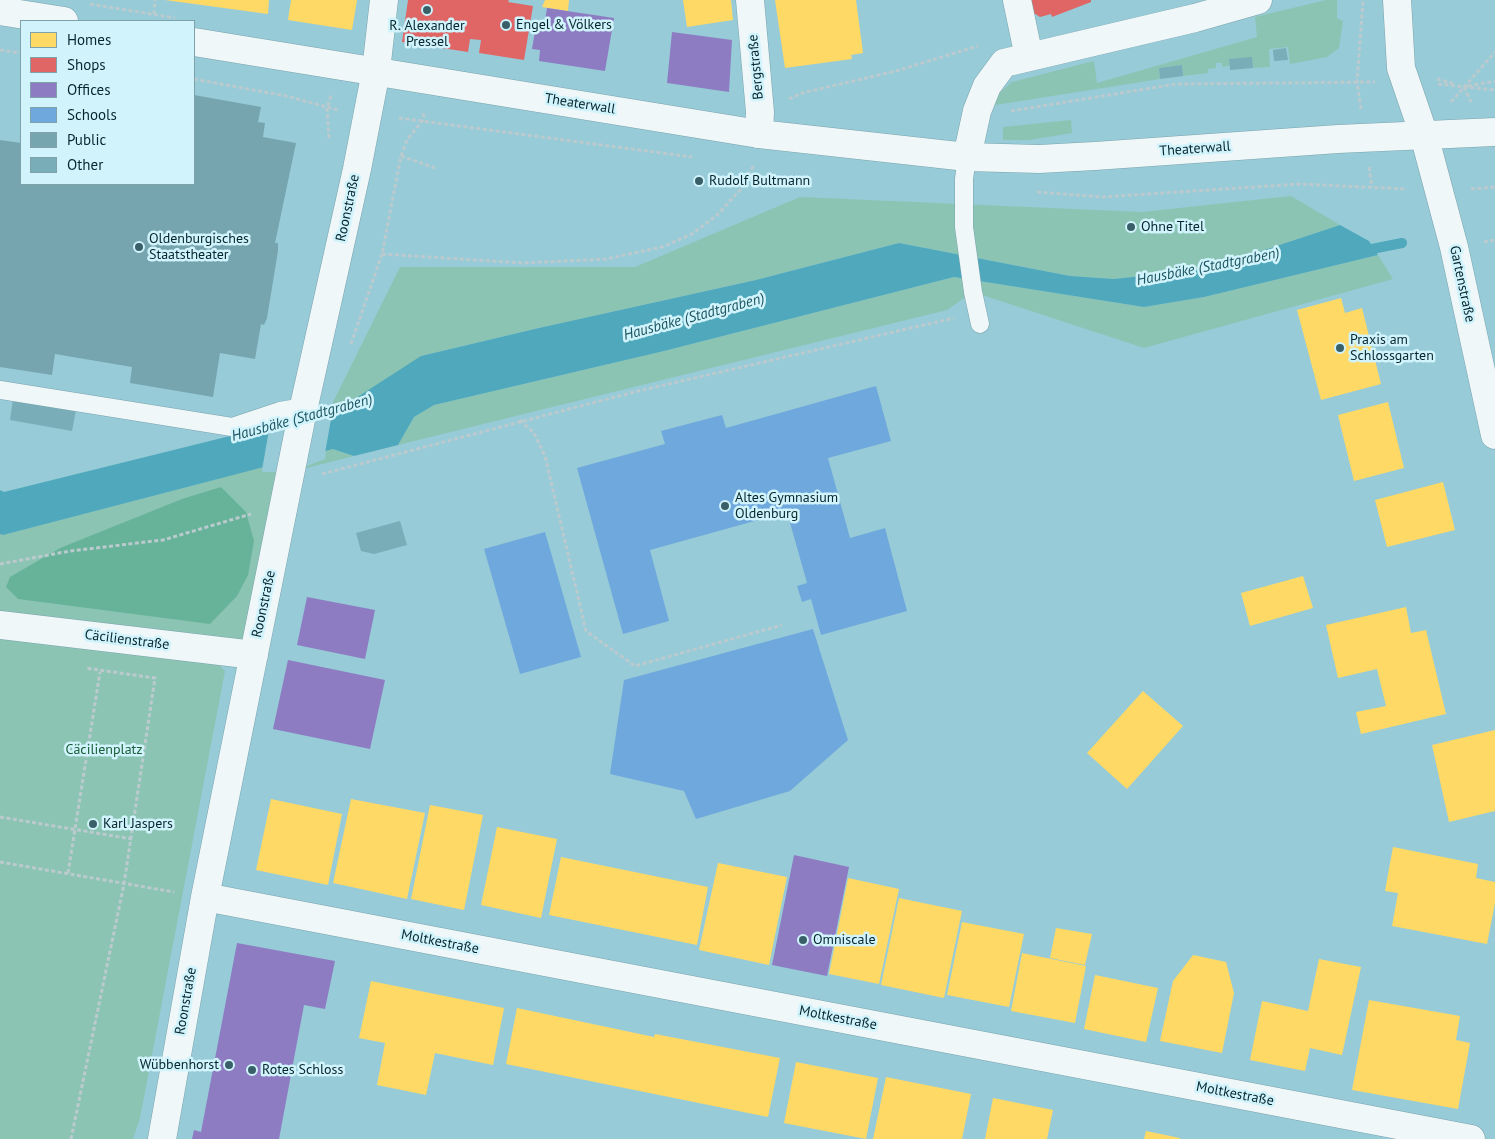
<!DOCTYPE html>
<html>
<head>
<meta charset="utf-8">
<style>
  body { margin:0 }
  #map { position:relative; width:1495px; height:1139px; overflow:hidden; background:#97cbd7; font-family:"PT Sans",sans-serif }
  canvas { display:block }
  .legend { position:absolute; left:20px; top:20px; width:175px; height:165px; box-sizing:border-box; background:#d0f3fc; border:1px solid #7fa1a9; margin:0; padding:6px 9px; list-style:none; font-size:15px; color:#06262d }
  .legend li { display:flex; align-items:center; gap:10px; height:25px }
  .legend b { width:25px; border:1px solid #7fa1a9 }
</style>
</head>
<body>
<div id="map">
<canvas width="1495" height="1139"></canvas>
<ul class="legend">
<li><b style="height:14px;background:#ffd966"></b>Homes</li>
<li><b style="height:14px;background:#e06666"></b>Shops</li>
<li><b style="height:14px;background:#8e7cc3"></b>Offices</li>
<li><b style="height:14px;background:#6fa8dc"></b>Schools</li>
<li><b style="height:14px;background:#76a5af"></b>Public</li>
<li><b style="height:14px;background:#79adb8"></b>Other</li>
</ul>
</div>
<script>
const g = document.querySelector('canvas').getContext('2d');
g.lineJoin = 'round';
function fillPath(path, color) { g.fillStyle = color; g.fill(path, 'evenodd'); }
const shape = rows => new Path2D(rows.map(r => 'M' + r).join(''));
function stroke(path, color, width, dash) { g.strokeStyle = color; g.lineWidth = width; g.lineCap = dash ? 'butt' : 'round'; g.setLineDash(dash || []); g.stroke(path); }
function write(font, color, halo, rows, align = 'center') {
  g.font = font + ' "PT Sans",sans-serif'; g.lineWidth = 5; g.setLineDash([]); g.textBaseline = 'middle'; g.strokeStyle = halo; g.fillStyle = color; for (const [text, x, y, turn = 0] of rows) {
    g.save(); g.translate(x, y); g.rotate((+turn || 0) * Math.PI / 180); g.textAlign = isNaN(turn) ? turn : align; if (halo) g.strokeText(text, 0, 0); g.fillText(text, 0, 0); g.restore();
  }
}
fillPath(shape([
  [1326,0,1337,0,1337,18,1343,21,1339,48,1327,57,1290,64,1288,47,1269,49,1270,67,1253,68,1252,58,1229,59,1229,66,1222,67,1222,63,1216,63,1216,68,1208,69,1208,73,1183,76,1182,65,1159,68,1160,79,989,106,998,94,1012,82,1094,61,1097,83,1257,37,1255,17],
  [1071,120,1072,133,1029,140,1003,140,1003,127],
  [1291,196,1340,225,1207,269,1114,279,1070,276,899,243,756,280,539,328,421,356,333,449,354,456,291,472,254,655,0,625,0,534,3,535,263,467,262,472,291,472,325,459,333,402,400,267,635,267,800,197,1142,212],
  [1378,255,1393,279,1144,348,973,292,947,310,398,445,414,417,434,405,664,351,954,277,1144,307,1204,297],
  [0,635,208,654,225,671,140,1118,133,1139,0,1139]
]), '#8cc4b4');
fillPath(shape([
  [221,487,246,512,254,541,248,575,237,596,210,624,18,599,6,587,10,577,60,548,182,499]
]), '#67b39a');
fillPath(shape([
  [1340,225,1369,241,1378,255,1204,297,1144,307,954,277,664,351,434,405,414,417,398,445,354,456,333,449,3,535,0,534,0,490,4,492,339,409,421,356,539,328,756,280,899,243,1070,276,1114,279,1207,269]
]), '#4fa8bc');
fillPath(shape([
  [333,408,325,453,262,470,270,424]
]), '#97cbd7');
fillPath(shape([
  [165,0,269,0,268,14],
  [291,0,357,0,352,30,288,20],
  [545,0,569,0,568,11,542,7],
  [683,0,731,0,733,20,687,27],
  [775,0,856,0,863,53,851,55,852,59,785,68],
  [1341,298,1345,313,1362,308,1381,384,1321,400,1297,310],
  [1388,402,1404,468,1354,481,1338,415],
  [1443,482,1455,530,1387,547,1375,500],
  [1303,576,1313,608,1250,626,1241,593],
  [1406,607,1411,633,1426,630,1446,714,1361,734,1356,712,1386,706,1377,669,1338,678,1326,625],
  [1143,691,1183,726,1127,789,1087,753],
  [1495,730,1495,811,1449,822,1432,745],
  [271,799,342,814,328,885,256,870],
  [351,799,425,813,407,899,333,883],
  [430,805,483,815,464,910,411,899],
  [497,827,557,839,541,918,481,905],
  [1393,847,1478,864,1476,878,1495,882,1495,903,1487,944,1392,926,1398,893,1385,891],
  [561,857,708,887,697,945,549,915],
  [718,863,787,877,769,965,699,950],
  [848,878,899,889,879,984,829,974],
  [899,898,962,911,944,998,881,985],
  [962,922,1024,934,1009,1007,947,995],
  [1056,928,1092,934,1085,965,1050,958],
  [1022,953,1086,966,1075,1023,1011,1011],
  [1193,955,1226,962,1234,993,1222,1053,1160,1041,1173,981],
  [1319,959,1361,967,1342,1055,1310,1048,1305,1071,1250,1060,1262,1001,1308,1011],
  [1095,975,1158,988,1146,1042,1084,1029],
  [371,981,504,1008,493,1065,435,1053,426,1095,377,1085,385,1043,359,1038],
  [1369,1000,1460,1016,1456,1040,1470,1043,1458,1109,1352,1090],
  [517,1008,654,1037,655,1034,780,1058,768,1117,506,1064],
  [796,1062,878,1078,866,1139,784,1123],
  [886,1077,971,1094,962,1139,873,1139],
  [993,1098,1053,1110,1047,1139,985,1139],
  [1146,1131,1180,1138,1180,1139,1144,1139]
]), '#ffd966');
fillPath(shape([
  [408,0,509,0,508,2,533,6,524,60,479,53,481,40,470,39,468,52,402,42],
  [1027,0,1091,0,1091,2,1052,17,1051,14,1040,17,1029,10]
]), '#e06666');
fillPath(shape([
  [547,8,614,18,605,71,539,61,540,50,532,49,536,25,544,26],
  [672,32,732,40,729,92,667,83],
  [307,597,375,610,365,659,297,645],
  [288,660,385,680,370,749,273,729],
  [794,855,849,867,827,976,772,965],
  [237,943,335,961,325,1009,304,1005,279,1139,192,1139,194,1130,201,1132]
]), '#8e7cc3');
fillPath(shape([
  [876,386,891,441,828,458,850,538,885,528,907,611,821,635,811,599,802,602,797,586,807,583,787,512,650,550,669,621,623,634,577,468,665,444,661,431,722,415,726,428],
  [545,532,581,657,520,674,484,549],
  [813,629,848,740,790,791,696,819,684,791,610,774,624,680]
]), '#6fa8dc');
fillPath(shape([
  [194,95,261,107,258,122,265,123,263,137,296,143,275,243,278,243,278,251,267,318,264,325,261,324,255,359,220,353,213,397,130,383,132,367,55,354,52,375,0,367,0,140,21,143,21,184,194,184]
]), '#76a5af');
stroke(shape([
  [1362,251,1402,243]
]), '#4fa8bc', 10);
fillPath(shape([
  [1286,48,1288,60,1274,61,1273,50],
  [1252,57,1253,68,1230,70,1229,59],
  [1182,65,1183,76,1160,79,1159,68],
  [13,399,76,410,72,431,10,420],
  [400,521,407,545,374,554,361,551,356,533]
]), '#79adb8');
const lane = shape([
  [967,157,964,179,964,227,973,292,980,324],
  [0,390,232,427,280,411,304,407]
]);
const street = shape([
  [750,0,760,112,759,134],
  [1017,0,1029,57],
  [1397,0,1401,68,1424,135],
  [967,157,977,111,987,86,1004,63,1195,18,1258,0],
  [0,625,254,655],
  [205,897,1471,1139],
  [162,1139,205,897,302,415,357,169,376,71,384,0]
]);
const secondary = shape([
  [0,11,64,21],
  [194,42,759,134,967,157,1039,159,1095,156,1338,139,1495,132],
  [1424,135,1454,247,1495,435]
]);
stroke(lane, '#79a3ad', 19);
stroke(street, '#79a3ad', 29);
stroke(secondary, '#79a3ad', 29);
stroke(shape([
  [90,4,175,18],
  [154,14,155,0],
  [0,50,21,53],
  [194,79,286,96,338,110],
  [1437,79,1455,84],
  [1438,84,1495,90],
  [1468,86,1495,81],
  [1464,87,1471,102],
  [789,99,802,93,896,71,978,46],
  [1451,102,1495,52],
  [1361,109,1357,82,1363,0],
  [1011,111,1176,84,1375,82],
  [399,118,692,157],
  [329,138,327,108,331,95],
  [401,156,435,168],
  [1369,167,1372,187],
  [1471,189,1495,187],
  [1037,192,1103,197,1299,184,1407,189],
  [1484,242,1495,240],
  [382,254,523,263,606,259,662,247,692,234,716,216,740,190,754,165],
  [351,344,382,254,401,156,407,140,423,120,424,111],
  [520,420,534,433,545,456,586,631,635,666,782,625],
  [322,474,634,392,954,318],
  [0,564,70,551,163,540,251,514],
  [0,817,132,839],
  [0,862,174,892],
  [68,873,100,672],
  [71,1139,124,884,155,678,85,668]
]), '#bbcace', 3, [4, 2.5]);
stroke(lane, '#eff7f9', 18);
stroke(street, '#eff7f9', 28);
stroke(secondary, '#eff7f9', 28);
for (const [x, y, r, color] of [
  [427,10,5,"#396068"],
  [506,25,5,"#396068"],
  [699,181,5,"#396068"],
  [1131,227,5,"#396068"],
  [139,247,5,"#396068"],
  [1340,348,5,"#396068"],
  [725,506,5,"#396068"],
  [93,824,5,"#396068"],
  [803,940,5,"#396068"],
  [229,1065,5,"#396068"],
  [252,1070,5,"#396068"]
]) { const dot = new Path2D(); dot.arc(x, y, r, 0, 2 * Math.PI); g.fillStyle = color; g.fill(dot); stroke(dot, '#d0f3fc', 2); }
write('14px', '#06262d', '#d0f3fc', [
  ["Engel & Völkers",516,25],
  ["R. Alexander",427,26,"center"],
  ["Pressel",427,42,"center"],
  ["Rudolf Bultmann",709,181],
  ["Ohne Titel",1141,227],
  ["Oldenburgisches",149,239],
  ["Staatstheater",149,255],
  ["Praxis am",1350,340],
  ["Schlossgarten",1350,356],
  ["Altes Gymnasium",735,498],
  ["Oldenburg",735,514],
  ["Karl Jaspers",103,824],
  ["Omniscale",813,940],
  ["Wübbenhorst",219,1065,"right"],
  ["Rotes Schloss",262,1070]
], 'left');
write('14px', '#06262d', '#d0f3fc', [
  ["Bergstraße",756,67,-95],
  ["Theaterwall",580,104,9],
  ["Theaterwall",1195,149,-4],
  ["Roonstraße",348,208,-78],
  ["Gartenstraße",1462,284,78],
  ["Roonstraße",264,604,-78],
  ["Cäcilienstraße",127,640,7],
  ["Moltkestraße",440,942,11],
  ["Roonstraße",186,1001,-80],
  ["Moltkestraße",838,1018,11],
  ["Moltkestraße",1235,1094,11]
]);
write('14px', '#1a5e38', '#d0f3fc', [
  ["Cäcilienplatz",104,750]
]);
write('italic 15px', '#1c5561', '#d0f3fc', [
  ["Hausbäke (Stadtgraben)",1208,267,-11],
  ["Hausbäke (Stadtgraben)",694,317,-15],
  ["Hausbäke (Stadtgraben)",302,418,-15]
]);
</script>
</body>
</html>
